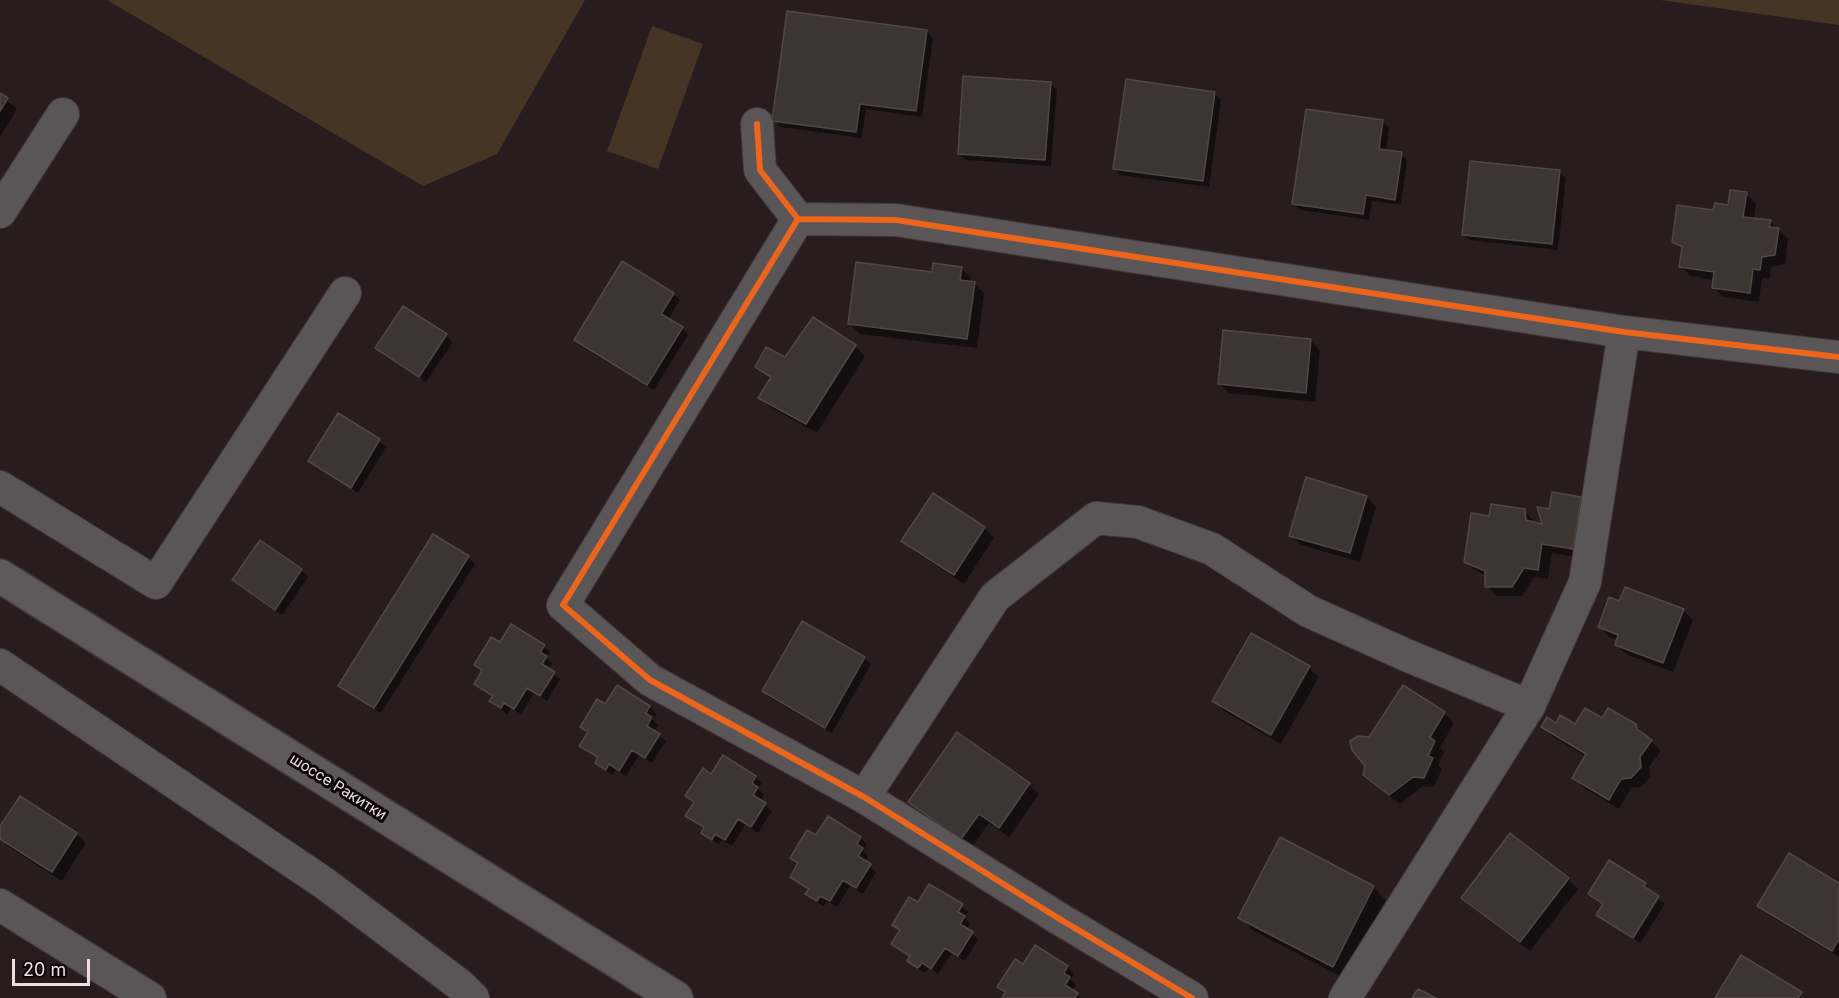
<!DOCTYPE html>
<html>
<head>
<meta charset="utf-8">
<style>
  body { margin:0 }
  #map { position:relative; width:1839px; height:998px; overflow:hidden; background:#281c1f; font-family:Inter,sans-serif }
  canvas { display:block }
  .scale { position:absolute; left:12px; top:959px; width:78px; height:27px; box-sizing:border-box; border:3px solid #eddfe1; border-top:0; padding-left:8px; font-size:18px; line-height:21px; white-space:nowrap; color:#eddfe1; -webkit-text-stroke:4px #0e0608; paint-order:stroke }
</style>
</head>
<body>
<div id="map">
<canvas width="1839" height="998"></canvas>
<div class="scale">20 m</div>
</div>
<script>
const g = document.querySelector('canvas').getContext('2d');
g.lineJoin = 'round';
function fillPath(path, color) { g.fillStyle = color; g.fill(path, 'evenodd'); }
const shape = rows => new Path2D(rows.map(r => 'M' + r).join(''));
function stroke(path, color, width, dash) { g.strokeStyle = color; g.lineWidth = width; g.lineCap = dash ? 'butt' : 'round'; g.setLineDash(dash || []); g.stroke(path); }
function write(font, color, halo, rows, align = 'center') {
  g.font = font + ' Inter,sans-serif'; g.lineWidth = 6; g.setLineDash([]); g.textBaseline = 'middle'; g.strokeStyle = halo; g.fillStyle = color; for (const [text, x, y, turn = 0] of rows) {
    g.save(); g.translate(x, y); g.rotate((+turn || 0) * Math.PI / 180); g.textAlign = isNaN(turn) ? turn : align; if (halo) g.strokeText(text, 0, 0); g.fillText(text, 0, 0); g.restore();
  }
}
fillPath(shape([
  [107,0,585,0,497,154,423,186],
  [1660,0,1839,0,1839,25],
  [652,26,703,44,658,169,607,151]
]), '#453525');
fillPath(shape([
  [927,31,933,38,922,117,866,109,862,138,780,127,774,120],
  [1050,84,1057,90,1051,166,966,160,959,153],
  [1214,93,1221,100,1209,187,1121,175,1115,169],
  [0,95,17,109,0,137],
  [1383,122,1389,128,1386,152,1401,154,1407,160,1401,205,1372,201,1369,220,1300,210,1293,203],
  [1559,172,1566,178,1558,250,1470,240,1463,234],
  [1746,194,1756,203,1754,219,1770,221,1788,239,1785,264,1771,267,1770,279,1762,278,1759,302,1723,297,1713,287,1714,280,1691,276,1681,267,1683,251,1673,242,1715,212,1729,207],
  [961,268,971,278,971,283,974,283,984,293,977,348,860,334,850,324,933,273],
  [673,294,680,300,668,320,682,328,688,335,654,390,582,347,576,340],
  [404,308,446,336,453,342,426,382,383,355,377,348],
  [1310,340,1320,350,1315,402,1229,393,1219,384],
  [855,346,865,356,817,433,770,407,760,398,771,379,757,366],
  [338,415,379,441,386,447,358,493,316,467,310,461],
  [1367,497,1376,507,1360,562,1301,545,1291,535],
  [1581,498,1590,508,1583,558,1552,553,1548,579,1534,577,1522,596,1497,596,1487,586,1487,576,1476,571,1466,561,1491,517,1524,511,1534,521,1534,523,1545,526,1550,511],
  [984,528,994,538,964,584,913,550,903,540],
  [434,536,468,557,475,564,381,713,347,692,340,686],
  [260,542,301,570,308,577,282,615,240,587,234,580],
  [1620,603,1683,610,1693,620,1673,672,1626,654,1616,644,1618,640,1610,637,1600,627],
  [1252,635,1309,668,1319,677,1281,744,1224,711,1214,701],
  [500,644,544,646,550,652,547,658,552,663,549,670,560,679,547,701,534,693,521,714,511,708,507,714,491,701,493,697,476,684,483,672,476,665],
  [864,658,871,664,832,733,770,698,763,691],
  [617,687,650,707,656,714,652,719,658,725,654,732,666,741,652,763,639,755,626,776,616,770,613,775,603,769,596,763,599,759,581,745,588,734,581,727,606,706],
  [1403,687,1444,713,1454,723,1440,748,1444,752,1438,765,1442,769,1434,787,1423,786,1400,804,1375,785,1365,775,1370,739],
  [1602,720,1635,725,1661,751,1649,767,1650,777,1641,787,1631,788,1619,809,1584,788,1574,778,1586,757,1552,736,1543,727,1556,725,1575,726],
  [957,734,1029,785,1039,794,1009,837,989,823,971,848,919,811,910,802],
  [711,776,755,777,762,783,758,789,764,795,760,801,772,811,758,833,745,825,732,846,722,840,719,845,702,832,705,829,687,815,694,803,687,796],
  [0,829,76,834,86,843,62,881,6,845,0,839],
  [816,837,860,838,867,844,863,850,868,856,865,862,876,872,863,894,850,886,837,907,827,901,824,906,813,900,807,893,809,890,792,876,799,864,792,857],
  [1280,839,1373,887,1386,900,1346,979,1252,930,1240,917],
  [1568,879,1578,889,1530,951,1473,908,1463,898],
  [1645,884,1651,890,1650,892,1665,904,1640,943,1604,921,1598,915,1604,905,1590,893],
  [1839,885,1839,957,1769,915,1759,905],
  [918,904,962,906,968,912,965,918,970,923,966,930,978,939,965,961,952,953,938,974,929,968,925,973,915,967,909,961,911,957,893,944,901,932,894,925],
  [1035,947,1068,967,1074,974,1070,979,1076,985,1072,991,1081,998,1004,998,1006,993,999,986,1023,966]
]), '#0007');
const building = shape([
  [787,11,927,30,916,111,860,104,856,132,772,121,787,11],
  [963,76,1051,82,1045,160,958,154,963,76],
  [1126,79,1215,92,1203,181,1113,169,1126,79],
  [0,93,8,98,0,111,0,93],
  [1306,109,1383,120,1379,149,1402,152,1395,200,1366,195,1363,214,1292,204,1306,109],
  [1470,161,1560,170,1552,244,1462,235,1470,161],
  [1730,190,1747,192,1743,217,1771,220,1769,227,1779,228,1775,255,1762,257,1760,270,1753,269,1750,293,1712,288,1714,272,1679,267,1682,247,1672,242,1677,205,1713,210,1715,203,1728,205,1730,190],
  [622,261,674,293,661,314,683,327,647,385,574,340,622,261],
  [856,262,932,272,933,263,962,267,960,280,975,282,967,339,848,324,856,262],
  [403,306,447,334,419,377,375,348,403,306],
  [813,317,856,345,806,424,758,398,771,377,755,367,766,347,785,357,813,317],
  [1223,330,1311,339,1306,393,1218,384,1223,330],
  [338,413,380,439,351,488,308,461,338,413],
  [1306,477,1367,496,1350,553,1289,536,1306,477],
  [1552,492,1581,497,1573,549,1542,544,1538,570,1524,568,1512,587,1485,587,1485,571,1464,562,1471,513,1489,516,1491,504,1525,509,1526,520,1542,524,1537,507,1549,509,1552,492],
  [933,493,985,527,954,575,901,541,933,493],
  [433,534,469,556,374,708,338,686,433,534],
  [260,540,302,569,275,610,232,580,260,540],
  [1625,587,1684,609,1663,663,1615,645,1618,635,1598,627,1609,597,1619,601,1625,587],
  [802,621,865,657,825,728,762,691,802,621],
  [511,624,545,645,540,652,547,656,542,664,555,672,540,696,527,688,514,709,504,703,501,708,489,701,493,696,474,684,482,670,474,665,491,637,500,642,511,624],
  [1251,633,1310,666,1271,735,1212,701,1251,633],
  [617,685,650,706,646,713,652,717,647,726,660,734,645,758,632,750,619,771,609,764,606,770,595,763,598,757,579,746,588,732,580,727,597,699,605,704,617,685],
  [1403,685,1445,712,1430,737,1435,741,1428,756,1433,758,1424,778,1413,777,1389,795,1363,775,1365,766,1352,750,1350,741,1358,736,1369,737,1403,685],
  [1585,708,1602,718,1608,708,1636,724,1637,729,1652,740,1640,757,1641,767,1631,778,1621,779,1609,800,1572,778,1586,754,1541,727,1547,717,1556,723,1560,715,1575,724,1585,708],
  [957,732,1030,783,999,828,979,814,961,839,908,802,957,732],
  [723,755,756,776,752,783,758,787,753,795,766,803,751,827,738,819,725,840,715,834,712,840,701,833,704,827,685,816,694,802,685,796,703,768,711,774,723,755],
  [20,796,77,833,52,872,0,839,0,826,20,796],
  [828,816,861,837,857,844,863,848,858,856,871,864,856,888,843,880,830,901,820,896,817,901,805,894,809,889,790,877,798,863,790,858,807,830,816,835,828,816],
  [1510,833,1569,878,1520,942,1461,898,1510,833],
  [1280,837,1374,886,1333,967,1238,918,1280,837],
  [1789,853,1839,883,1839,939,1832,951,1757,906,1789,853],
  [1609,860,1646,883,1644,886,1659,896,1633,938,1596,915,1603,904,1588,894,1609,860],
  [929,884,963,904,958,912,965,916,960,924,973,932,958,956,945,948,931,969,922,963,918,968,907,961,910,956,891,944,900,930,892,925,909,897,918,902,929,884],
  [1035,945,1068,966,1064,973,1070,977,1065,985,1078,993,1075,998,1002,998,1006,992,997,987,1015,959,1023,964,1035,945],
  [1741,955,1802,992,1798,998,1715,998,1741,955],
  [1418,989,1436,998,1412,998,1418,989]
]);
fillPath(building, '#3d3434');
stroke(building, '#514747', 1.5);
const minor = shape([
  [757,124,760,170,798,219,563,605,650,680,864,797,1058,918,1192,998],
  [0,212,63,114],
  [798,219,896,220,1624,332,1839,357],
  [0,487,156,583,345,293],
  [0,665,324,883,460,985,473,998],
  [864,797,995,597,1096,518,1138,522,1212,549,1308,611,1406,655,1529,706],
  [0,905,150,998],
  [1345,998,1529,706,1585,582,1624,332]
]);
const secondary = shape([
  [0,576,676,998]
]);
stroke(minor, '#43383b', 34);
stroke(secondary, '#43383b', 36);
stroke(minor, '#5a5557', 32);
stroke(secondary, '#5e585a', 33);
stroke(shape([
  [757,124,760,170,798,219,563,605,650,680,864,797,1058,918,1192,998],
  [798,219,896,220,1624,332,1839,357]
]), '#eb651d', 6);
write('15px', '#eddfe1', '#0e0608', [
  ["шоссе Ракитки",338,787,32]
]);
</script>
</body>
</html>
